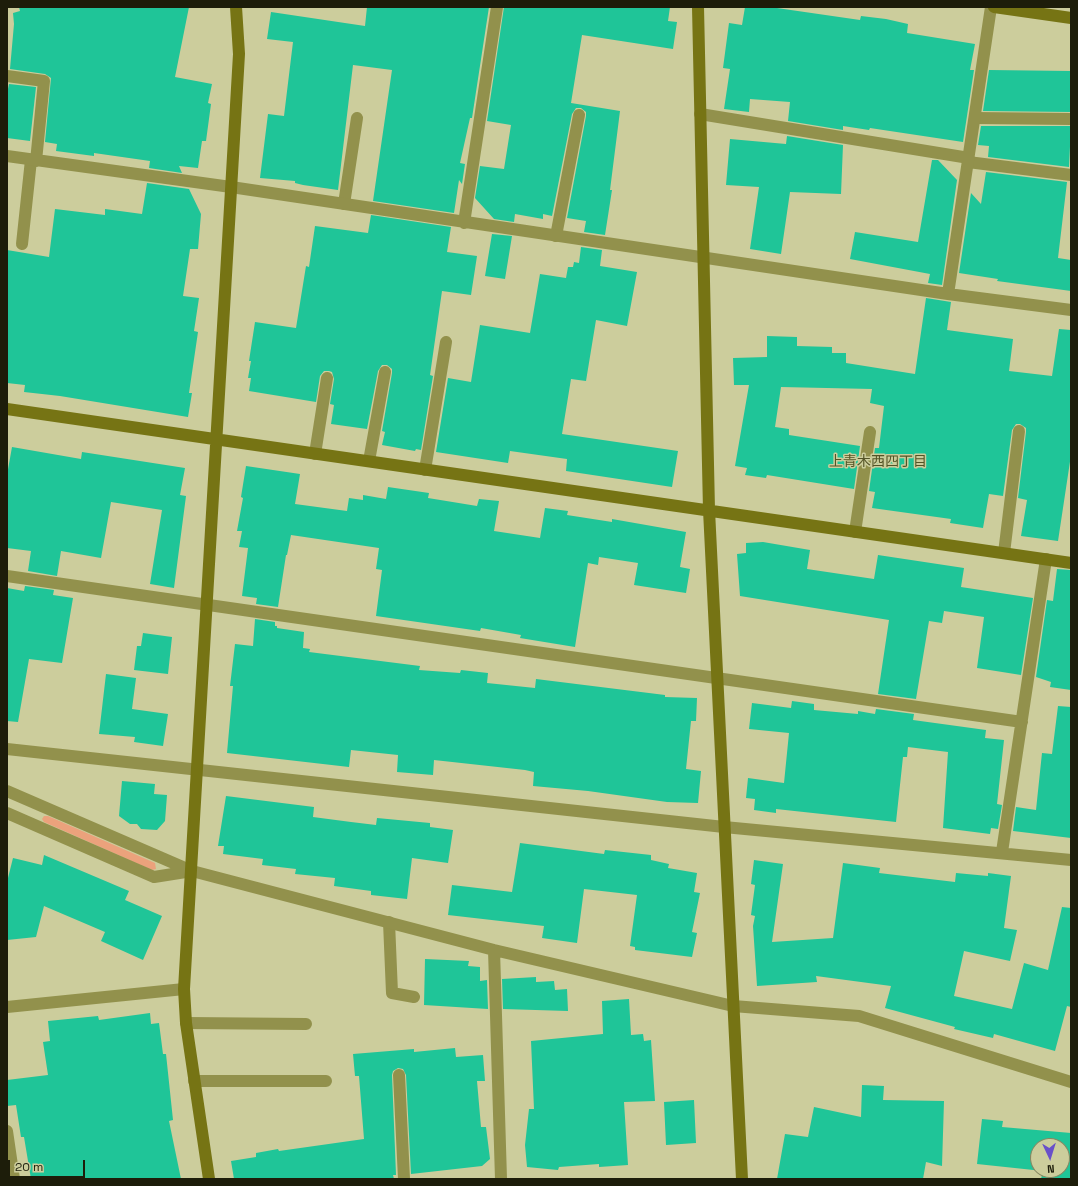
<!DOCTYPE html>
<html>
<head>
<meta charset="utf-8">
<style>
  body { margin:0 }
  #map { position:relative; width:1078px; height:1186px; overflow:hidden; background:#cccd9c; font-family:"Space Grotesk",sans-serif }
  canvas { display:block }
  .frame { position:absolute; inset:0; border:8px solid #1d1d0a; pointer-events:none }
  .north { position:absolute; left:1030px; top:1138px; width:40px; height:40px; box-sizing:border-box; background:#cccd9c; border:1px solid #868762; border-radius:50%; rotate:176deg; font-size:11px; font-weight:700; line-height:16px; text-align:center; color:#1d1d0a }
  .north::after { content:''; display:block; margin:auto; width:14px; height:18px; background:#6950c9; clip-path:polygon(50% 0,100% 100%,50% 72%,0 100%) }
  .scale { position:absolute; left:8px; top:1160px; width:77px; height:18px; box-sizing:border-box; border:2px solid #1d1d0a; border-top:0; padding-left:5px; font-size:12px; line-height:14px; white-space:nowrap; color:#1d1d0a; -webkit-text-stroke:3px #cccd9c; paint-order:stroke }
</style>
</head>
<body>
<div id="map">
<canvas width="1078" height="1186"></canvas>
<div class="frame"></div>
<div class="north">N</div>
<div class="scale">20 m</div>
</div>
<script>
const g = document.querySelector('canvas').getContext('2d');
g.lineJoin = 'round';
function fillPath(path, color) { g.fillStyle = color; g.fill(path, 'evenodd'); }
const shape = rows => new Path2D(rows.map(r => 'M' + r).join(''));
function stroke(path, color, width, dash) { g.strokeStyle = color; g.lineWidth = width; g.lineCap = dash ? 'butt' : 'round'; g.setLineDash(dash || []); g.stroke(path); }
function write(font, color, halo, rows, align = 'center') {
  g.font = font + ' "Space Grotesk","Noto Sans JP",sans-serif'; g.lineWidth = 3; g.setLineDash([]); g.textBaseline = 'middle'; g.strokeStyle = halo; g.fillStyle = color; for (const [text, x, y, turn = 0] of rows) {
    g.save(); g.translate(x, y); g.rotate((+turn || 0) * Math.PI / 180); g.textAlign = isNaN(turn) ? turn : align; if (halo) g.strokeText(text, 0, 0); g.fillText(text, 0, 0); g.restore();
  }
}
fillPath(shape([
  [44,816,48,816,155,863,156,869,152,870,44,822,42,819]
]), '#eba27c');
fillPath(shape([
  [19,7,189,7,175,77,212,84,208,103,211,104,206,141,202,141,198,168,179,166,182,173,149,168,150,161,94,153,94,156,56,151,57,144,45,142,51,78,45,74,10,69,14,24,13,13,20,11],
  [367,7,489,7,472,118,470,118,460,163,465,164,462,184,459,180,454,213,373,201,392,70,353,65,338,190,303,185,295,183,295,181,260,178,268,114,284,116,293,42,267,39,271,12,365,26],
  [504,7,670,7,668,21,677,22,673,49,582,35,571,103,620,111,610,190,612,190,605,235,584,232,586,221,567,218,586,116,586,112,581,108,576,108,572,114,552,216,543,214,543,219,515,214,514,222,494,219,475,198,480,166,504,169,511,125,487,121],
  [745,7,770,7,860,20,861,16,886,19,908,24,907,33,975,44,970,70,974,70,963,142,870,128,869,130,843,126,843,130,788,121,790,102,750,99,749,112,724,109,730,69,723,68,729,23,742,25],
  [989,70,1071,71,1071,112,983,111],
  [9,84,36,87,30,141,7,138,7,94],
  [981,126,1071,126,1069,167,988,157,989,146,978,145],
  [787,136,843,145,841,194,790,192,781,254,750,249,759,187,726,185,730,139,786,144],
  [932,160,938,160,957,180,942,285,928,283,930,274,850,259,855,232,918,242],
  [986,172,1067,182,1058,258,1071,260,1071,291,997,281,998,279,959,273,971,193,981,204],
  [147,183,189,189,201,214,198,249,190,249,183,296,199,298,194,331,198,332,189,393,192,393,188,417,60,396,24,392,25,385,7,383,7,250,49,257,55,209,105,215,105,209,142,214],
  [371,215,451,227,447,252,477,256,471,295,442,291,430,375,433,376,421,450,416,449,415,451,382,445,385,432,382,431,392,373,392,369,387,365,382,365,378,371,367,429,331,424,334,405,330,404,334,379,332,372,329,371,324,371,320,376,316,402,249,391,251,378,248,378,251,361,249,361,255,322,296,328,306,266,309,267,315,226,368,233],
  [492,234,512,236,505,279,485,276],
  [581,247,602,250,600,266,637,272,627,326,596,320,586,381,571,379,562,434,678,451,672,487,566,471,567,459,510,451,508,463,436,452,448,378,471,382,480,325,530,333,540,274,566,278,568,267,573,267,574,262,579,263],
  [926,298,951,302,947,330,1013,339,1009,371,1052,376,1059,329,1071,330,1071,455,1058,541,1021,536,1027,500,1018,498,1026,432,1026,428,1020,424,1016,424,1012,430,1003,496,989,494,983,528,950,523,951,519,872,508,875,492,869,491,875,448,879,448,884,406,870,403,872,389,781,387,775,427,789,429,789,435,860,446,854,489,767,475,766,478,745,475,747,468,735,466,749,385,734,385,733,358,767,357,767,336,797,337,797,346,832,347,832,353,846,353,846,363,915,374],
  [12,447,81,459,82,452,185,468,180,495,186,496,174,588,150,584,162,510,111,502,101,558,61,551,57,576,28,571,31,551,7,548,7,475],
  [246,466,300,474,295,504,347,511,349,498,363,500,363,495,386,499,388,487,429,493,428,498,477,506,479,499,499,501,494,531,540,538,545,508,568,511,567,515,612,522,612,519,686,532,680,567,690,569,686,593,634,585,638,563,599,557,598,565,588,563,575,647,520,638,521,635,481,628,480,631,376,616,382,570,376,569,379,548,291,535,287,555,286,555,278,607,256,604,257,598,242,596,248,548,239,547,242,531,237,531,243,498,241,497],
  [763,542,810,550,807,569,874,579,878,555,964,568,961,587,1033,598,1021,675,977,668,984,617,944,611,942,623,929,621,916,699,878,694,889,620,740,596,737,554,746,553,746,543],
  [1057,569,1071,570,1071,690,1050,687,1051,682,1036,677,1047,600,1053,601],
  [25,586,54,590,53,595,73,598,62,663,29,659,18,722,7,721,7,588,24,591],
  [255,619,275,622,275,626,277,626,277,628,304,632,303,648,310,649,309,652,420,666,419,670,460,673,461,670,488,673,487,683,535,688,536,679,665,695,665,697,697,698,696,721,691,721,686,769,701,771,698,803,667,802,588,791,533,786,534,772,525,770,434,760,433,775,397,772,398,755,351,750,349,767,227,753,233,686,230,686,235,644,253,646],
  [143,633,172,637,168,674,134,670,137,646,141,646],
  [106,674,136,678,132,709,168,714,163,746,134,742,135,737,99,734],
  [792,701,814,704,814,710,858,714,858,711,875,714,876,709,914,714,913,720,986,730,985,738,1004,740,997,804,1002,805,998,829,991,828,990,834,943,828,948,752,908,747,907,757,903,757,896,822,776,809,776,813,754,810,755,799,746,798,748,778,784,783,789,733,749,729,752,703,791,708],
  [1058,706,1071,707,1071,838,1013,831,1016,807,1036,810,1042,753,1052,754],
  [122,781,155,784,154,794,167,795,165,821,157,830,141,829,137,824,130,824,119,816],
  [226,796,314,807,313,817,351,822,376,825,377,818,430,823,430,827,453,830,448,863,412,858,407,899,371,895,371,891,334,886,335,878,295,874,296,869,262,865,263,859,223,854,224,846,218,846],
  [520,843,604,854,605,850,651,855,651,860,669,864,668,868,697,873,694,892,700,893,692,932,697,933,692,957,635,950,635,947,630,946,637,895,584,889,577,943,542,938,544,926,448,915,452,885,512,892],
  [44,855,129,891,125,900,162,916,143,960,101,941,105,932,44,906,36,937,7,940,7,882,13,858,42,865],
  [754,860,783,864,772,942,833,938,843,863,880,868,879,873,955,882,956,873,988,876,988,873,1011,876,1004,928,1017,930,1010,961,964,951,954,996,1012,1009,1024,963,1048,970,1062,907,1071,908,1071,1007,1067,1006,1055,1051,994,1034,993,1038,954,1029,955,1027,885,1008,891,986,816,976,817,982,757,986,753,926,755,916,751,915,755,885,751,884],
  [425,959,469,961,468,966,480,967,480,981,487,980,488,1009,424,1005],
  [536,977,536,982,554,981,555,990,567,989,568,1011,503,1009,502,979],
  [629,999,631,1035,643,1034,644,1041,651,1040,655,1101,624,1102,628,1165,599,1167,599,1164,559,1167,558,1170,527,1167,525,1145,529,1109,534,1109,531,1041,603,1034,602,1001],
  [150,1013,151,1024,159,1023,163,1054,166,1054,173,1120,169,1121,181,1179,31,1179,24,1137,21,1137,16,1105,7,1106,7,1080,48,1075,43,1042,50,1041,48,1021,98,1016,99,1020],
  [455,1048,456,1057,483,1055,485,1081,477,1081,481,1127,486,1127,490,1159,482,1166,411,1174,406,1075,403,1069,398,1068,393,1071,392,1075,396,1175,393,1175,394,1179,234,1179,231,1161,256,1157,256,1153,278,1149,279,1151,364,1139,359,1076,355,1076,353,1054,414,1049,414,1052],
  [862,1085,884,1086,883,1100,944,1101,942,1166,926,1162,923,1179,777,1179,785,1134,808,1137,814,1107,861,1117],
  [694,1100,696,1143,666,1145,664,1102],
  [982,1119,1003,1121,1002,1127,1071,1133,1071,1179,1041,1179,1043,1171,977,1164],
  [1038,1146,1062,1146,1062,1170,1038,1170]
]), '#1fc598');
stroke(shape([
  [975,118,1071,119],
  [968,162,1071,175],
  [344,204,357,118],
  [556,236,579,115],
  [22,244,31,160],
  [315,454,327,378],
  [369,461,385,372],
  [425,470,446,342],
  [855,532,870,432],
  [1004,553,1019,431],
  [389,922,392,993,414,997],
  [186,1023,306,1024],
  [399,1075,404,1179],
  [194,1081,326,1081],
  [7,1131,14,1179]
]), '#92914c', 12);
stroke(shape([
  [7,76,44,81,36,161],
  [700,114,969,158],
  [7,156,231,187,948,294,1071,310],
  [464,223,497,7],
  [948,294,991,7],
  [7,576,1022,722],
  [7,749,724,827,1071,860],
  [7,791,192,871,494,950,733,1006,859,1016,1071,1082],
  [7,813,154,877,192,871],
  [1002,852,1046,559],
  [494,950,501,1179],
  [7,1007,184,989]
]), '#92914c', 12);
stroke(shape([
  [698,7,709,510,742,1179],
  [994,7,1071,18],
  [7,409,1071,563],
  [209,1179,186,1023,184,989,239,54,236,7]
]), '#767414', 12);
write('14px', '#545427', '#cccd9c', [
  ["上青木西四丁目",878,462]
]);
</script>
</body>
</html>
